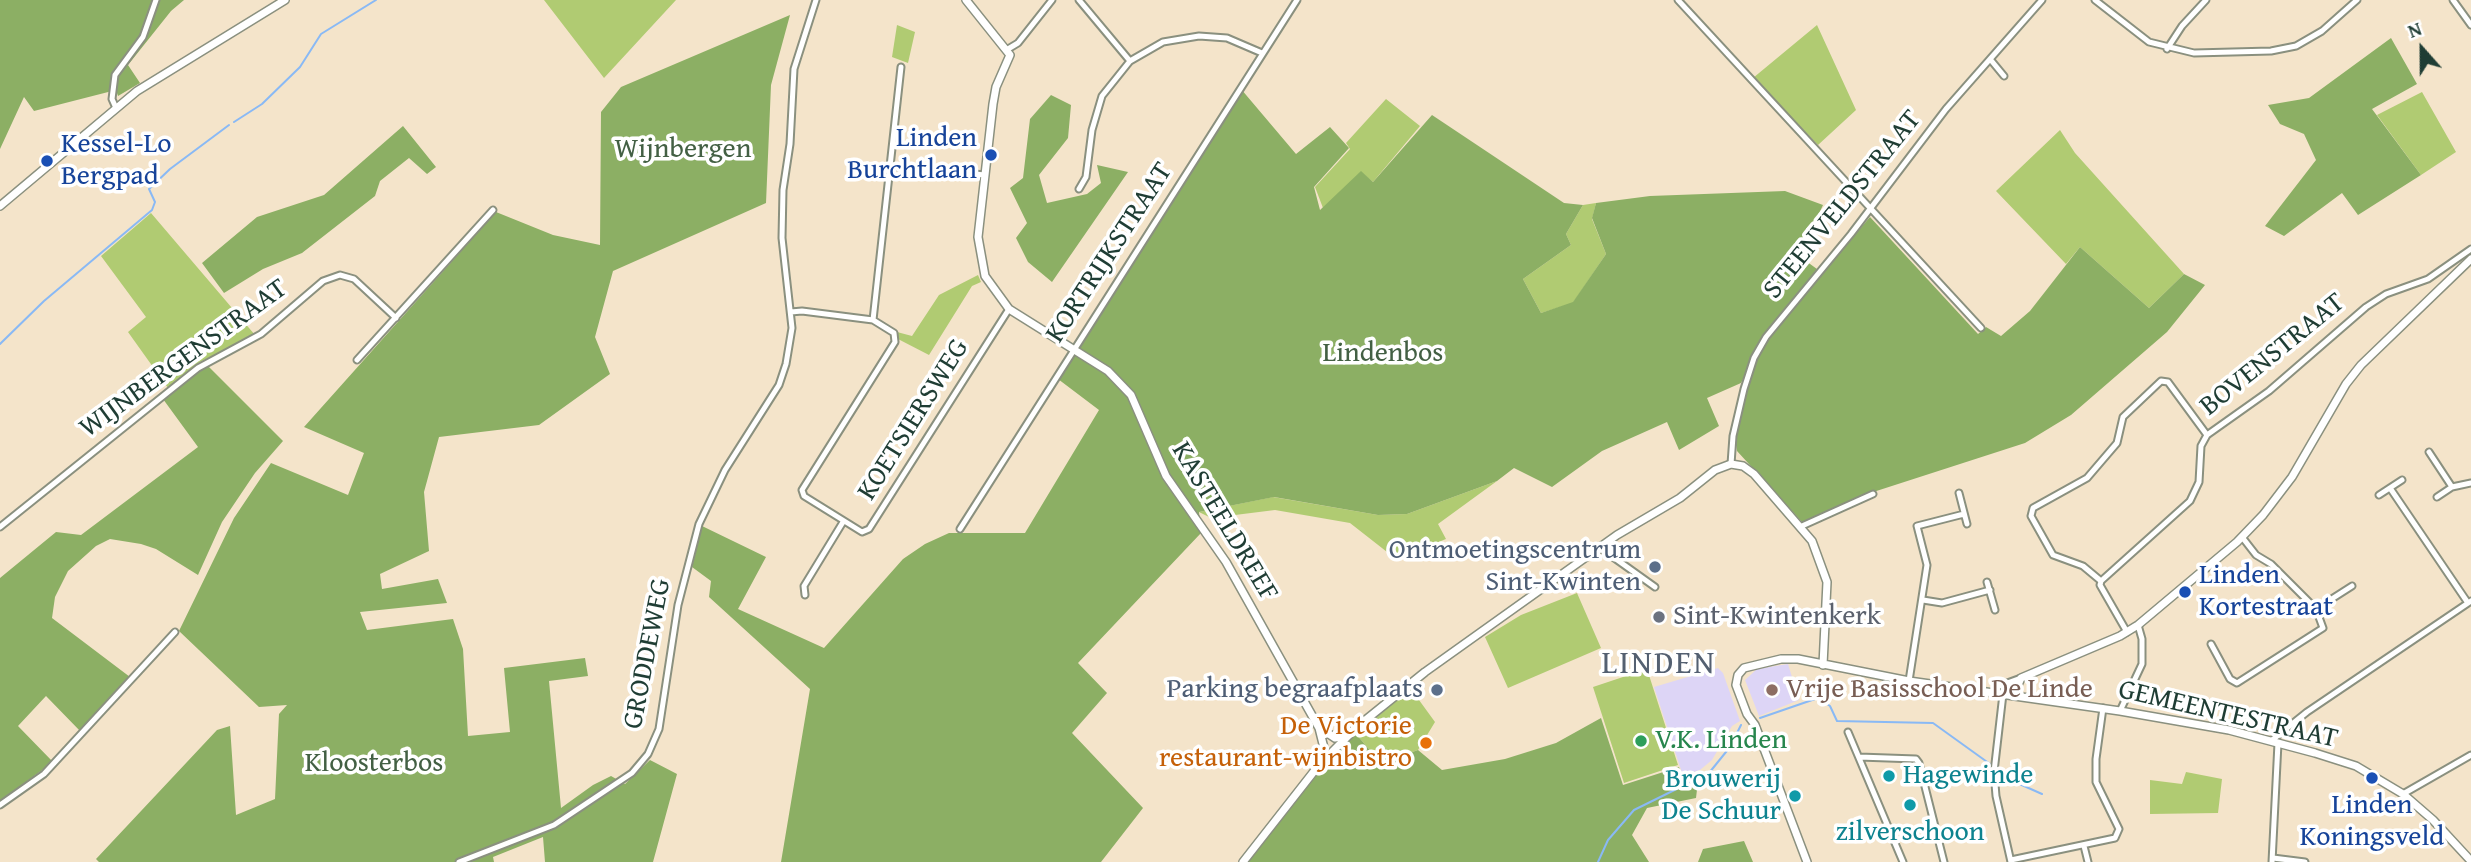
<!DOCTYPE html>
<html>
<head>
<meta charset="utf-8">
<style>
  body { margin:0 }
  #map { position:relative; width:2471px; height:862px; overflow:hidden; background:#f4e4ca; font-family:"Gentium Book Plus",serif }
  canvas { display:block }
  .north { position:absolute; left:2387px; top:14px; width:70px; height:70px; -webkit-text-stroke:5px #fff; paint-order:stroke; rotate:339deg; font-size:19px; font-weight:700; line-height:28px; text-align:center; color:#1f3d34 }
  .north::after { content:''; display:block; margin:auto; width:24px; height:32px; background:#1f3d34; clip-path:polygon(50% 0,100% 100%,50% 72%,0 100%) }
</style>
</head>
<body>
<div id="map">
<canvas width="2471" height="862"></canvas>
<div class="north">N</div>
</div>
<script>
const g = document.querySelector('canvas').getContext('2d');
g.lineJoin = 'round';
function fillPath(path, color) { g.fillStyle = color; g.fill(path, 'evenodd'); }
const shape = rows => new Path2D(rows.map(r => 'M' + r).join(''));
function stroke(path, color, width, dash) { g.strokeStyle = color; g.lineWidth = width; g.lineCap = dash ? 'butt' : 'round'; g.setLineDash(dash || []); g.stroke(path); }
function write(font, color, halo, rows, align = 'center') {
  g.font = font + ' "Gentium Book Plus",serif'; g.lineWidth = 7; g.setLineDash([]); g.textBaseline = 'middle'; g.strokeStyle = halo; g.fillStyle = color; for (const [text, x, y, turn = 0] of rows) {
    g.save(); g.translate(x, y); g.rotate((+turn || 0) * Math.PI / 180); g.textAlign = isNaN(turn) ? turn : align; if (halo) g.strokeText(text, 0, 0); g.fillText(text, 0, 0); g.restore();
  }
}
fillPath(shape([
  [1788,664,1799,700,1759,716,1745,680,1757,669],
  [1718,668,1723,673,1740,721,1732,726,1712,760,1700,770,1683,776,1654,687]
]), '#ddd5f6');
fillPath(shape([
  [544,0,676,0,604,78],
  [897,25,915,32,908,63,892,57],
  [1817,25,1856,110,1818,145,1753,78],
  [2422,92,2456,152,2421,175,2377,115],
  [1386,99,1420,126,1373,182,1362,173,1323,208,1315,187,1350,149,1346,143],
  [2060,130,2075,153,2184,274,2149,308,2080,247,2066,264,1996,191],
  [1596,203,1592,219,1606,254,1573,303,1541,313,1523,279,1571,245,1566,234,1583,205],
  [151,213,255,335,200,362,168,388,128,332,146,317,101,256],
  [978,275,981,282,972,286,929,355,898,339,897,332,912,336,939,295],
  [1497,481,1438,524,1446,539,1396,559,1350,523,1275,510,1211,518,1199,512,1273,497,1378,515,1407,514],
  [1577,593,1601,648,1508,688,1485,637,1521,615],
  [1647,669,1678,765,1624,783,1593,687],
  [1411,689,1435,722,1418,750,1381,763,1356,734],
  [2186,772,2222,779,2218,813,2150,814,2150,780,2182,784]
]), '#b0cb72');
fillPath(shape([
  [0,0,184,0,171,11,128,65,140,83,118,96,116,90,34,111,24,97,0,149],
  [790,15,771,85,766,203,613,271,595,337,610,374,539,425,439,437,424,492,429,551,380,574,382,589,438,579,447,603,360,612,367,630,453,619,463,649,468,736,510,732,504,668,585,658,588,676,549,681,561,808,593,785,611,776,625,784,650,760,677,774,653,862,545,862,543,837,493,857,494,862,99,862,96,859,217,730,230,726,236,815,275,799,279,714,287,705,259,707,179,631,234,518,271,463,348,495,364,453,304,427,496,212,553,235,600,245,601,112,621,87],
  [2391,38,2417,84,2372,109,2421,175,2358,215,2342,193,2284,236,2265,226,2316,160,2304,134,2280,124,2268,105,2309,98],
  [1241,89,1296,154,1330,127,1349,148,1314,187,1320,210,1361,171,1373,182,1432,115,1564,203,1583,205,1566,234,1571,245,1523,279,1541,313,1573,302,1606,254,1592,218,1596,203,1650,196,1785,191,1823,205,1799,256,1817,269,1771,327,1741,383,1707,398,1719,426,1679,450,1667,422,1602,451,1552,487,1514,468,1497,481,1407,514,1378,515,1274,497,1199,512,1201,533,1078,663,1107,693,1072,733,1143,808,1101,862,781,862,810,689,709,597,711,581,692,567,702,526,766,557,738,609,824,648,903,559,925,544,949,533,1025,533,1099,410,1058,379],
  [1051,95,1071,105,1068,138,1039,175,1047,203,1087,194,1101,183,1097,165,1128,172,1052,282,1028,262,1016,238,1027,223,1010,188,1023,178,1030,119],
  [403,126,436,167,427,174,409,158,380,181,375,196,302,253,263,269,224,293,202,263,257,217,324,195],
  [1870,217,1978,334,1986,327,2001,336,2030,311,2080,247,2149,308,2184,274,2205,285,2167,332,2071,415,2025,443,1864,495,1802,522,1737,451,1735,439,1739,420,1755,362,1776,327],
  [207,365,283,441,255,473,222,522,198,575,156,549,141,544,110,539,96,546,68,571,55,597,52,618,130,677,81,732,46,696,18,726,53,762,0,801,0,578,56,532,81,535,198,447,163,399],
  [1601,718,1623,785,1679,767,1682,778,1699,773,1696,798,1647,808,1632,835,1649,862,1247,862,1337,750,1356,734,1381,763,1418,750,1442,770,1505,759,1556,743],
  [1744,841,1753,862,1698,862,1703,849]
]), '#8caf64');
stroke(shape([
  [234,122,262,104,300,67,321,34,376,0],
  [0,344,44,301,152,210,155,202,149,189,170,169,229,125],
  [1760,718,1818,698,1830,706,1837,721,1933,723,1990,764],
  [2000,771,2015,782,2042,794],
  [1598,862,1608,840,1634,810,1709,773,1730,747,1741,725]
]), '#89b9f5', 2);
const street = shape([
  [1079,0,1130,61],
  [1678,0,1981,328],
  [2095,0,2149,42,2194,53,2271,51,2296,46,2322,31,2357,0],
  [2453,0,2471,25],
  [1008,49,1018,43,1052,0],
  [2167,49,2182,26,2206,0],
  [1990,59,2004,76],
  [116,108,112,99,115,75,143,37,156,0],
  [889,166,985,175],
  [1079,189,1086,177,1092,130,1102,96,1130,61,1163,42,1199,36,1227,38,1262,53],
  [791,312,802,311,873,320,894,333,895,342,802,490,804,496,862,532,869,529,1009,309],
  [873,320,901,67],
  [357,360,493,210],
  [2429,452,2452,487,2471,483],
  [1731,464,1733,436,1744,389,1754,358,1766,337,1851,234,1946,109,2042,0],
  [2390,488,2468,603],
  [1959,493,1967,524],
  [2379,495,2402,480],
  [2437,497,2452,487],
  [1802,526,1873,494],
  [0,527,198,368,261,334,323,281,340,275,354,279,396,318],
  [960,529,1297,0],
  [1599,547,1655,587],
  [2101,581,2190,501,2199,482,2201,446,2207,435,2269,391,2366,307,2386,294,2428,279,2471,249],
  [2101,581,2083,566,2053,555,2031,516,2033,508,2087,478,2117,443,2123,417,2161,381,2168,382,2207,435],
  [2101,581,2100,585,2127,632],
  [1987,582,1995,610],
  [805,595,804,586,843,522],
  [1923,600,1942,603,1990,590],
  [2316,609,2352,586],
  [2211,644,2230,679,2237,683,2323,628,2316,609,2271,564,2256,555,2242,537],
  [1909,681,1927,565,1917,526,1964,514],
  [1999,686,2021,678],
  [2003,694,1994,772,1996,796,2011,862],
  [2120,711,2142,664,2142,639,2138,625],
  [1848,732,1903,862],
  [2271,741,2307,712,2471,601],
  [1859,757,1916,759,1919,763,1944,862],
  [2403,794,2471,755],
  [0,805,44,774,175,632],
  [2084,846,2088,862],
  [2273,858,2305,862],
  [2011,860,2115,838,2119,829,2096,782,2096,759,2103,708],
  [459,862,554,825,632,773,648,754,659,729,678,605,699,524,725,470,779,385,786,364,792,328,782,238,783,190,790,144,794,69,816,0],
  [2272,862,2278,743]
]);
const secondary = shape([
  [966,0,1010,55,996,87,993,104,978,237,985,276,1009,309,1108,371,1131,395,1166,476,1226,562,1319,728,1324,748,1319,765],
  [0,206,137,91,285,0],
  [2013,696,2021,678,2120,636,2138,625,2237,542,2263,515,2292,477,2346,384,2361,365,2471,259],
  [1320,728,1335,738,1347,735,1425,672,1617,535,1680,498,1715,470,1731,464,1743,466,1754,474,1812,541,1827,582,1823,665],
  [1243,862,1319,765,1351,733],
  [1807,862,1755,725,1747,714,1736,685,1738,675,1744,668,1781,659,1798,659,1909,681,2120,711,2229,730,2315,753,2356,766,2403,794,2433,820,2471,861]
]);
stroke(street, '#8a907f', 9);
stroke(secondary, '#8a907f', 10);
stroke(street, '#fff', 5);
stroke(secondary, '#fff', 7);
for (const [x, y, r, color] of [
  [991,155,7,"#1a4fb4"],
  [47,161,7,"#1a4fb4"],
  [1655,567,7,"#5c6f8a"],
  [2185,592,7,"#1a4fb4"],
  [1659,617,7,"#6b7280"],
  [1437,690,7,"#5c6f8a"],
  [1772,690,7,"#8d6e63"],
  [1641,741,7,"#2e9e5b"],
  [1426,743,7,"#e8710a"],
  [1889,776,7,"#0f9aa8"],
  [2372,778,7,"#1a4fb4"],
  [1795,796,7,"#0f9aa8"],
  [1910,805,7,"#0f9aa8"]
]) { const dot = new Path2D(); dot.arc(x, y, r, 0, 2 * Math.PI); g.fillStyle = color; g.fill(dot); stroke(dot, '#fff', 2.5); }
write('28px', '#164399', '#fff', [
  ["Linden",977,139,"right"],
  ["Burchtlaan",977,171,"right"],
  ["Kessel-Lo",61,145],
  ["Bergpad",61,177],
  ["Linden",2199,576],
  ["Kortestraat",2199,608],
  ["Linden",2372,806,"center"],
  ["Koningsveld",2372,838,"center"]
], 'left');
write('28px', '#436044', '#fff', [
  ["Wijnbergen",683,150],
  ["Lindenbos",1383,354],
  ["Kloosterbos",374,764]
]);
write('28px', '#1f3d34', '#fff', [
  ["STEENVELDSTRAAT",1843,205,-51],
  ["KORTRIJKSTRAAT",1110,253,-57],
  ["BOVENSTRAAT",2273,355,-39],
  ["WIJNBERGENSTRAAT",184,359,-36],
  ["KOETSIERSWEG",914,420,-58],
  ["KASTEELDREEF",1224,522,59],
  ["GRODDEWEG",648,654,-79],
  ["GEMEENTESTRAAT",2228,715,13]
]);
write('28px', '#4e5e75', '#fff', [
  ["Ontmoetingscentrum",1641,551],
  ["Sint-Kwinten",1641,583],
  ["Parking begraafplaats",1423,690]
], 'right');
write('28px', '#5b616d', '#fff', [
  ["Sint-Kwintenkerk",1673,617]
], 'left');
write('28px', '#785e54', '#fff', [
  ["Vrije Basisschool De Linde",1786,690]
], 'left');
write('28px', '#c56008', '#fff', [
  ["De Victorie",1412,727],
  ["restaurant-wijnbistro",1412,759]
], 'right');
write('28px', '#27864d', '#fff', [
  ["V.K. Linden",1655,741]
], 'left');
write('28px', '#0d838f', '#fff', [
  ["Hagewinde",1903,776],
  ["Brouwerij",1781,780,"right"],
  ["De Schuur",1781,812,"right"],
  ["zilverschoon",1910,833,"center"]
], 'left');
g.letterSpacing = '2px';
write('32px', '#546071', '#fff', [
  ["LINDEN",1659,665]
]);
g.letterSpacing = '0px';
</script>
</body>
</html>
